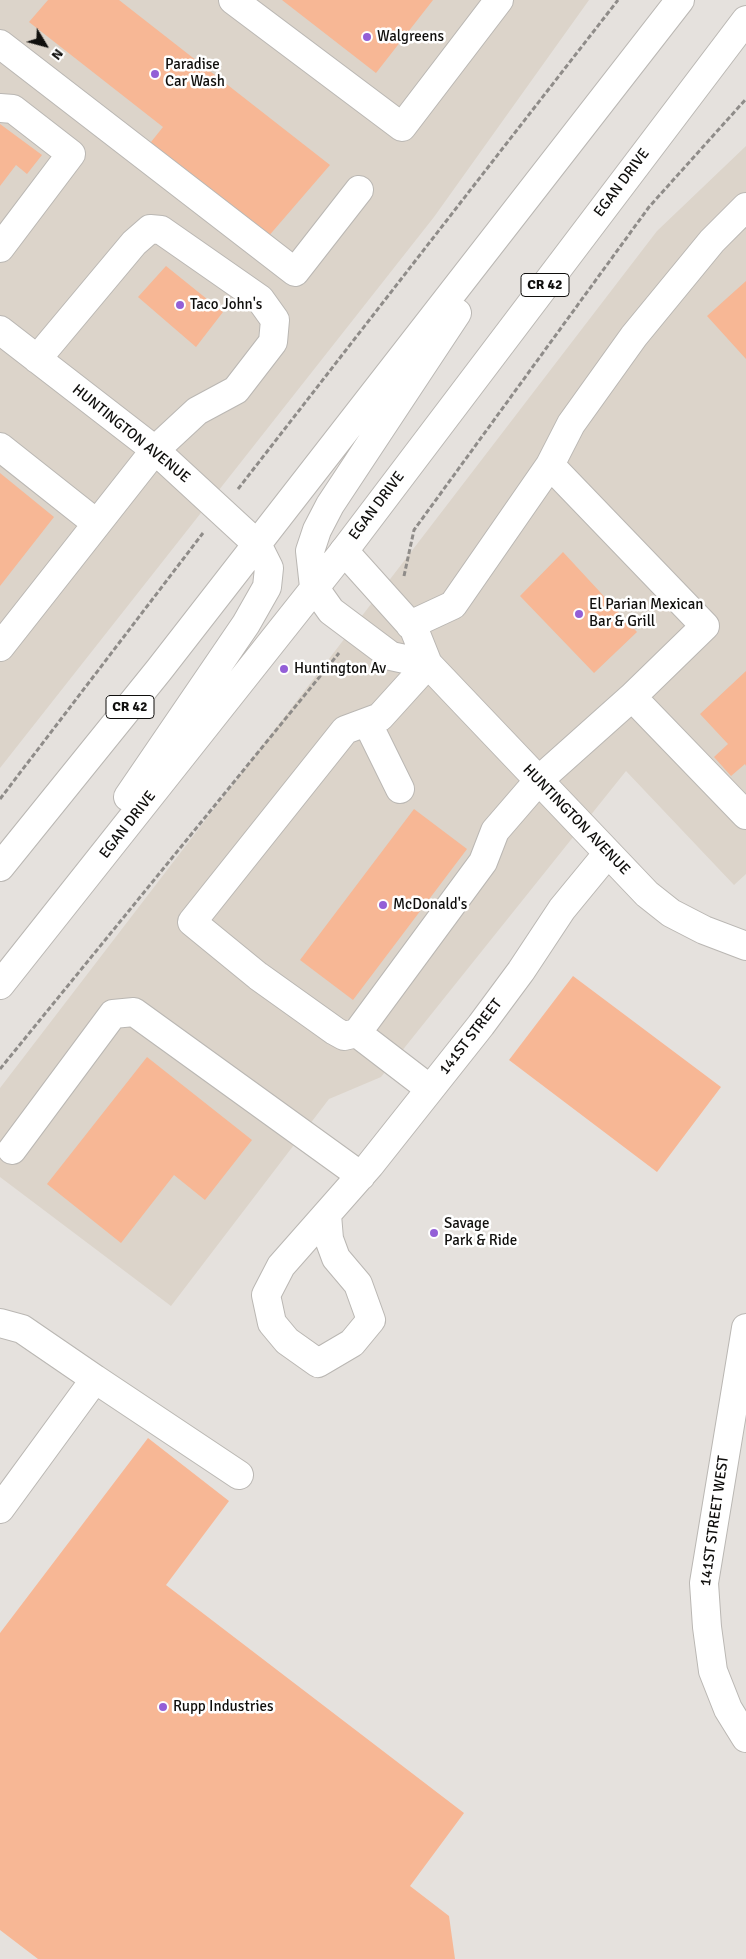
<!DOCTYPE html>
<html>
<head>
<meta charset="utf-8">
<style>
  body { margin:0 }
  #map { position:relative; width:746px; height:1959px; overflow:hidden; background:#e5e1dd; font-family:Signika,sans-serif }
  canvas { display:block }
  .north { position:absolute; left:20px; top:20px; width:50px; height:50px; -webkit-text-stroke:4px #fff; paint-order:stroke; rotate:127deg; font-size:14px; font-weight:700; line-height:20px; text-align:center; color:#100f0d }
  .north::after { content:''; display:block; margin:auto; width:18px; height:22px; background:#100f0d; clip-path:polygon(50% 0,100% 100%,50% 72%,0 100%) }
</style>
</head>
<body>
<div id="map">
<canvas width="746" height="1959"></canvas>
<div class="north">N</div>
</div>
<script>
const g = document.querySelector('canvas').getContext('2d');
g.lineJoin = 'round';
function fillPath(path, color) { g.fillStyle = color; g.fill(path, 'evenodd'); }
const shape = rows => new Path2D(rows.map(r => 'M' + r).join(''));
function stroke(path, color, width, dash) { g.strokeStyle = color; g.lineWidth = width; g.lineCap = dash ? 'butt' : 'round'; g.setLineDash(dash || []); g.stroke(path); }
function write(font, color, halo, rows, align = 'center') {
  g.font = font + ' Signika,sans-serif'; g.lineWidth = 5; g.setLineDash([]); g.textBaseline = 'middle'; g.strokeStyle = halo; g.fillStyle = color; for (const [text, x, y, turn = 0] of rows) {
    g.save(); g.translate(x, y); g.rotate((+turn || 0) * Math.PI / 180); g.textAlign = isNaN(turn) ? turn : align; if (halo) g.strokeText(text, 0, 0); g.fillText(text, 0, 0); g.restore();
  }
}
fillPath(shape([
  [0,0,589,0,434,217,0,768],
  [746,146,746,874,734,885,626,771,381,1077,329,1099,171,1306,0,1177,0,1088,657,231]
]), '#dcd4ca');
fillPath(shape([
  [48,0,119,0,330,165,267,238,147,147,163,127,29,22],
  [282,0,433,0,376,73],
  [0,124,42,155,27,174,16,165,0,186],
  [166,266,223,312,196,347,138,297],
  [746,281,746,359,707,316],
  [0,473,54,517,0,586],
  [563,552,637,632,594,673,520,596],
  [746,671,746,766,745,764,731,776,714,757,728,744,700,714],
  [414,809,467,849,353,1000,300,960],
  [573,976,721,1087,657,1172,509,1060],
  [147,1057,252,1140,205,1200,174,1175,121,1243,47,1184],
  [148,1438,229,1501,166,1585,464,1813,410,1886,449,1916,455,1959,38,1959,0,1930,0,1633]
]), '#f7b795');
const minor = shape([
  [233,0,402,127,499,0],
  [0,44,295,272,359,190],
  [0,108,13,109,71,154,0,248],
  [746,207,712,241,634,336,571,424,550,465,705,626,632,697,746,815],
  [0,330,155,450,257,544],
  [0,447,96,523],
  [344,551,414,629,428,664,647,894,671,913,704,930,746,946],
  [314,587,331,611,391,656,428,664],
  [410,625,453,605,550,465],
  [0,647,155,450,197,411,236,390,273,342,275,320,260,299,161,230,150,229,134,243,37,359],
  [428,664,380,717,345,730,192,922,258,976,335,1031,344,1036,357,1033,483,862,495,831,539,780,632,697],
  [367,722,400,789],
  [357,1033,430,1089],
  [12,1150,113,1014,134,1012,361,1176],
  [327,1215,329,1239,336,1258,358,1284,371,1320,352,1343,318,1363,287,1341,272,1323,266,1295,281,1266,370,1165,481,1025,521,971,562,909,608,853],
  [0,1323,22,1329,95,1379,0,1509],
  [746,1328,704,1583,707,1627,713,1671,728,1709,746,1738],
  [95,1379,239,1475]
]);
const highway = shape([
  [314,587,310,551,317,530,330,505,457,313],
  [128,797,246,624,267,587,269,568,257,544],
  [0,867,159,670,680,0],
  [0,985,344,551,746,20]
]);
stroke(minor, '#bab7b3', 30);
stroke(highway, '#bab7b3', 30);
stroke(shape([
  [238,489,618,0],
  [404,576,414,530,649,207,746,99],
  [0,799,203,533],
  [0,1069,339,653]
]), '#8f8c89', 3, [5, 2.5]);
stroke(minor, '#fff', 28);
stroke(highway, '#fff', 28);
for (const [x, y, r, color] of [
  [367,37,5,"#935fd7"],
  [155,74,5,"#935fd7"],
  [180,305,5,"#935fd7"],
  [579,614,5,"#935fd7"],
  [284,669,5,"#935fd7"],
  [383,905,5,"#935fd7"],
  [434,1233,5,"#935fd7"],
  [163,1707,5,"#935fd7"]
]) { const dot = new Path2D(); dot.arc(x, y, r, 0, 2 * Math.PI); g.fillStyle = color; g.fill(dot); stroke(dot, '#fff', 2); }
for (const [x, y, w] of [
  [545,285,48],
  [130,707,48]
]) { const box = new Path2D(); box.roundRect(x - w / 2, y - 11.5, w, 23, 4); g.fillStyle = '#fff'; g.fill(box); stroke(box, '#100f0d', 1); }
write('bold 14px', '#100f0d', null, [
  ["CR 42",545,285],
  ["CR 42",130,707]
]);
write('15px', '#100f0d', '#fff', [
  ["Walgreens",377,37],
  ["Paradise",165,65],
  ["Car Wash",165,82],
  ["Taco John's",190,305],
  ["El Parian Mexican",589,605],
  ["Bar & Grill",589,622],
  ["Huntington Av",294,669],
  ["McDonald's",393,905],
  ["Savage",444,1224],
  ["Park & Ride",444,1241],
  ["Rupp Industries",173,1707]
], 'left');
write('15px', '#100f0d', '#fff', [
  ["EGAN DRIVE",622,183,-53],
  ["HUNTINGTON AVENUE",131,434,39],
  ["EGAN DRIVE",377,506,-53],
  ["HUNTINGTON AVENUE",576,820,46],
  ["EGAN DRIVE",128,825,-52],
  ["141ST STREET",471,1037,-52],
  ["141ST STREET WEST",715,1521,-82]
]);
</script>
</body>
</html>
